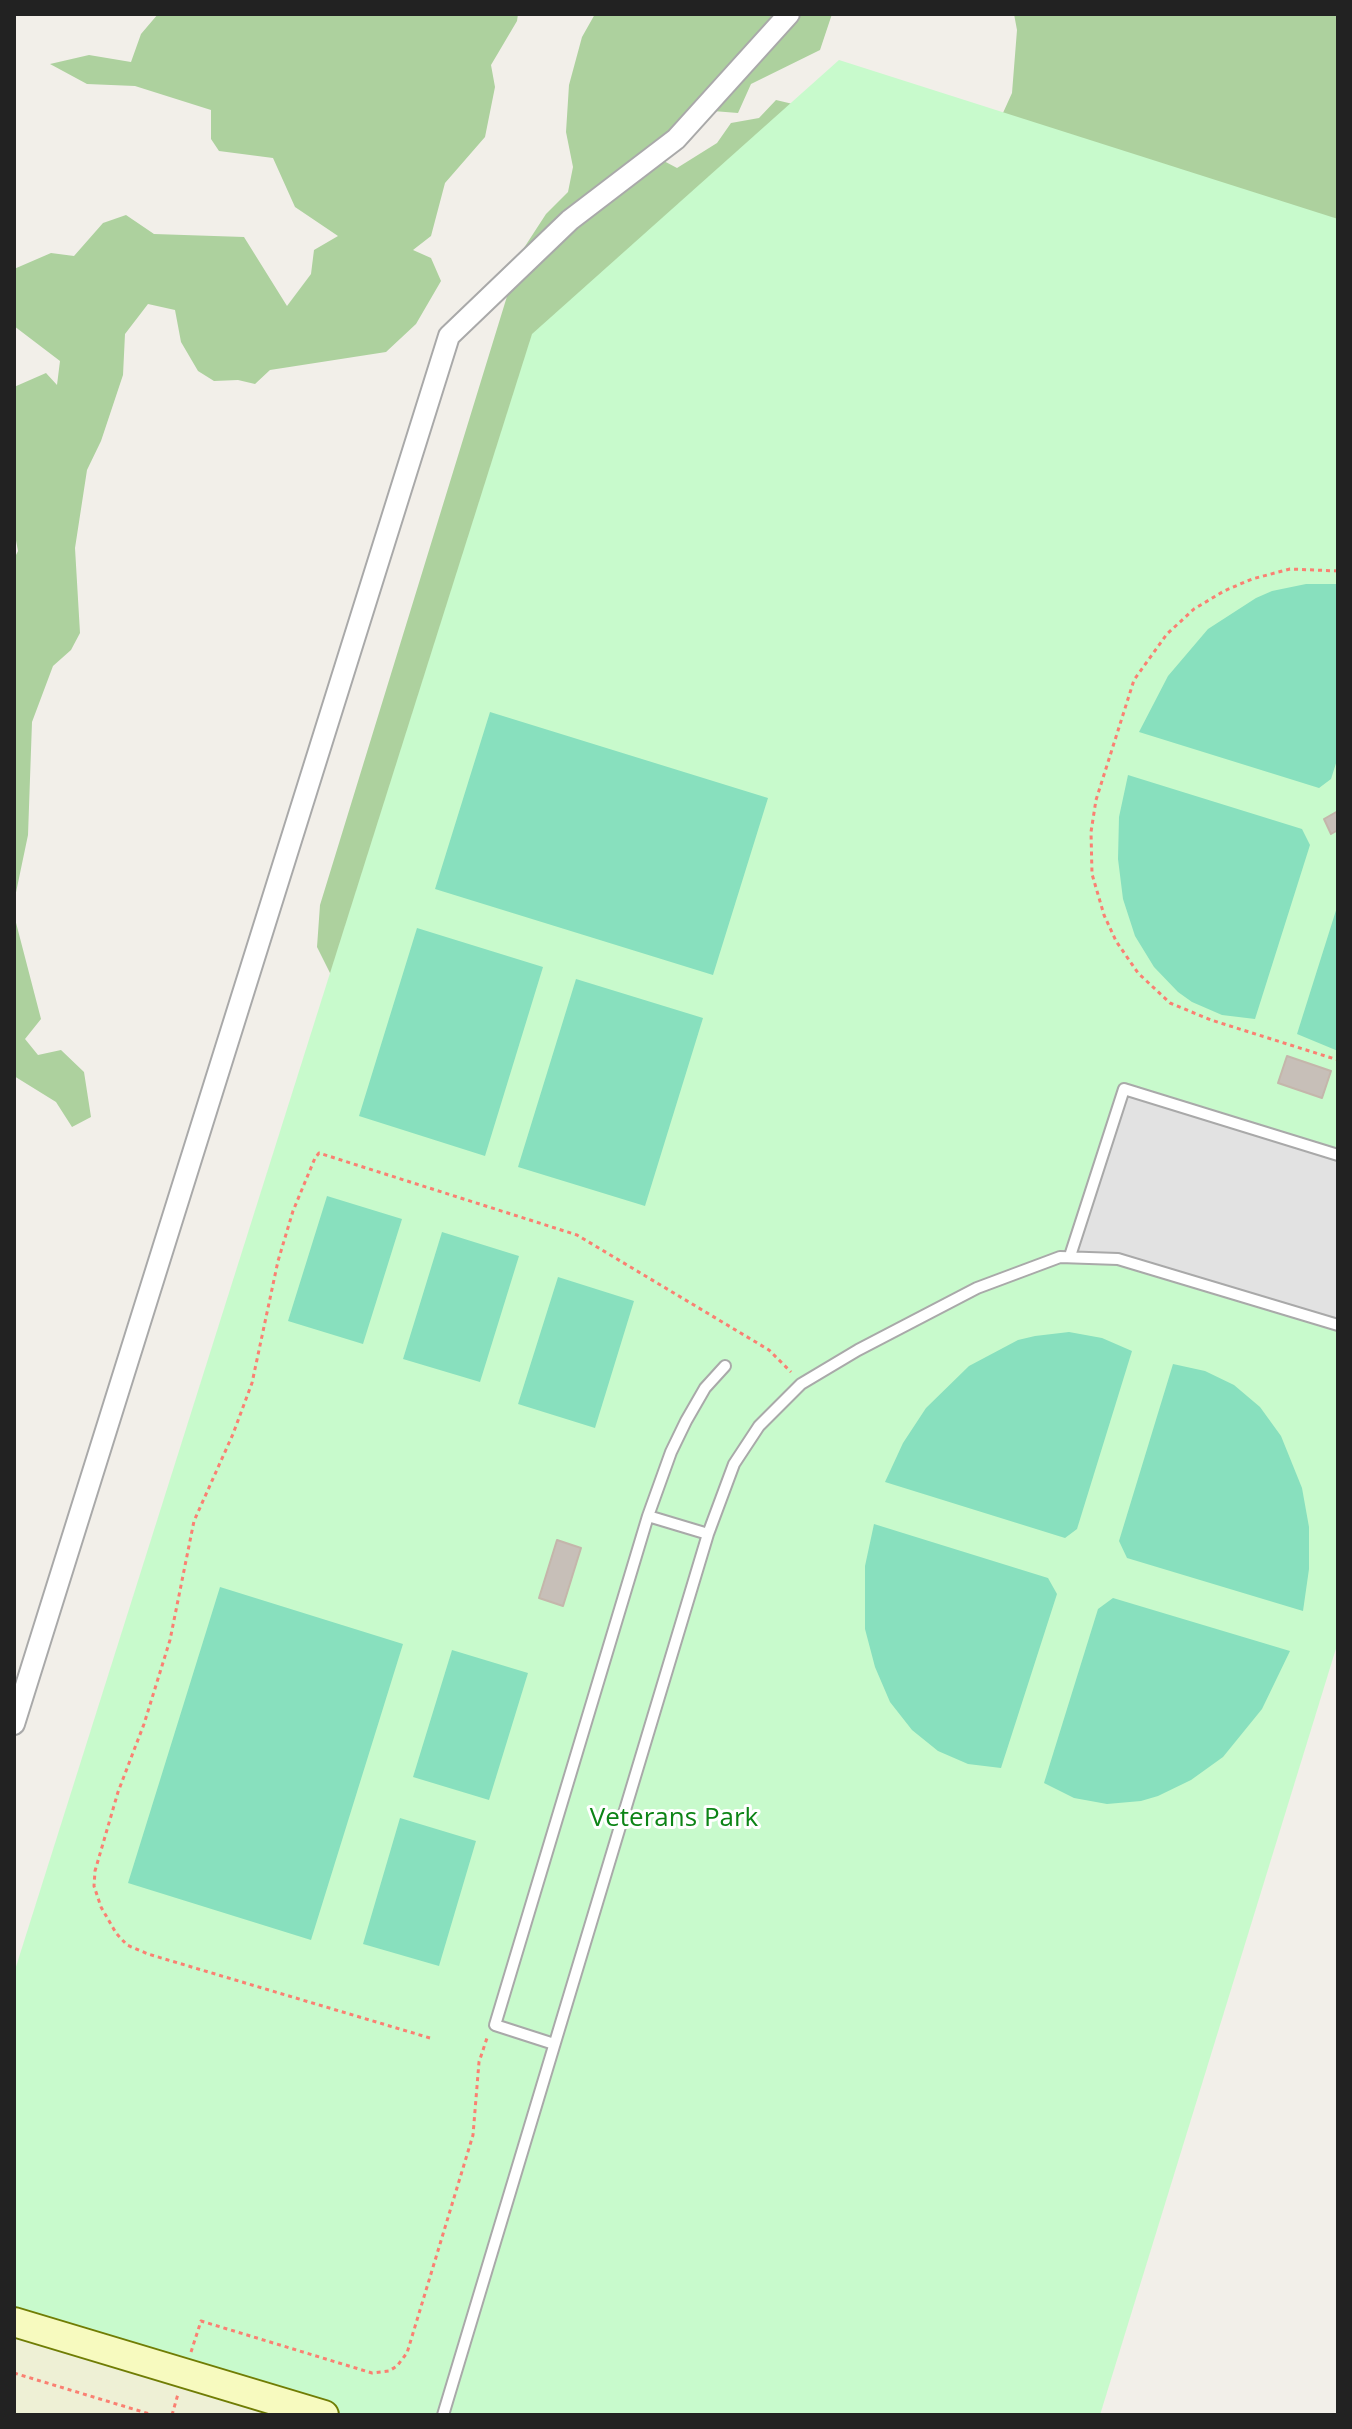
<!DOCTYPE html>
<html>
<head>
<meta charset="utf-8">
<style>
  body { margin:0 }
  #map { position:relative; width:1352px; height:2429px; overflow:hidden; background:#f2efe9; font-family:"Open Sans",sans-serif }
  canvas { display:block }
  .frame { position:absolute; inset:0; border:16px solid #222; pointer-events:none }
</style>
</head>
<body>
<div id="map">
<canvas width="1352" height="2429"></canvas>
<div class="frame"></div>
</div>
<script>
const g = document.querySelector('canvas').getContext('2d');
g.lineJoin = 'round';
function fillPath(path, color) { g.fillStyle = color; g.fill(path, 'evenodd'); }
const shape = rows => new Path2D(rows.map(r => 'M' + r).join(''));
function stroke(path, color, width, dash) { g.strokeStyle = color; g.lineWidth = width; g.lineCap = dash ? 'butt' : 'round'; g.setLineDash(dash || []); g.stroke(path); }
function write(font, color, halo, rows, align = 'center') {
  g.font = font + ' "Open Sans",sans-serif'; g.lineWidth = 6; g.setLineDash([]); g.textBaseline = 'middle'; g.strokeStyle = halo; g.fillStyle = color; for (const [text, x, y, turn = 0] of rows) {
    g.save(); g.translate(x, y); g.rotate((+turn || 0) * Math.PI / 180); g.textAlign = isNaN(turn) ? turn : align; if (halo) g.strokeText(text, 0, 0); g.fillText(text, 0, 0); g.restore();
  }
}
fillPath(shape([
  [14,2322,324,2415,14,2415]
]), '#eef0d5');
fillPath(shape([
  [158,14,518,14,517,21,491,65,495,87,485,137,445,183,431,236,413,250,431,258,441,281,416,324,386,352,270,370,255,384,238,380,214,381,198,371,181,342,175,310,148,304,125,334,123,375,101,441,87,470,75,548,80,633,71,650,53,666,32,722,28,835,14,902,14,559,18,551,14,530,14,387,46,373,57,385,60,361,14,326,14,269,51,253,74,256,103,223,126,215,154,234,244,237,287,306,311,274,314,250,338,236,295,207,273,158,219,151,211,139,211,110,135,86,87,84,50,64,89,55,131,62,141,34],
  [595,14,832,14,820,50,751,84,738,113,713,111,662,160,677,168,717,143,731,123,759,118,776,100,818,110,993,135,1012,93,1017,30,1014,14,1338,14,1338,508,349,969,330,973,317,947,320,905,520,254,546,214,568,192,573,167,566,132,569,85,582,37],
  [14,915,41,1019,25,1039,38,1055,61,1050,84,1072,91,1117,72,1127,56,1102,14,1076]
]), '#add19e');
fillPath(shape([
  [839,60,1338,219,1338,1642,1100,2415,324,2415,14,2322,14,1973,532,334]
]), '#c8facc');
fillPath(shape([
  [1306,584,1338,584,1338,757,1331,779,1319,788,1139,732,1168,676,1208,629,1256,598,1272,591],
  [490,712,768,798,713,975,435,889],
  [1128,775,1302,829,1310,845,1255,1019,1222,1015,1192,1002,1178,992,1154,967,1135,936,1123,899,1118,859,1119,817],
  [1338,904,1338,1051,1297,1034],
  [417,928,543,967,485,1156,359,1116],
  [576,979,703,1018,645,1206,518,1167],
  [327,1196,402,1219,363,1344,288,1321],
  [442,1232,519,1256,480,1382,403,1359],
  [558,1277,634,1301,595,1428,518,1404],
  [1069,1332,1102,1338,1132,1351,1077,1529,1065,1538,885,1482,903,1443,926,1408,969,1366,1018,1340,1035,1336],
  [1173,1364,1205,1371,1234,1385,1260,1407,1281,1436,1302,1488,1309,1527,1309,1569,1303,1611,1127,1558,1119,1541],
  [874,1524,1048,1578,1057,1594,1001,1768,968,1764,938,1751,912,1730,890,1702,875,1667,865,1629,865,1566],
  [220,1587,403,1644,311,1940,128,1883],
  [1113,1598,1290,1651,1262,1709,1223,1757,1191,1780,1158,1796,1141,1801,1107,1804,1074,1798,1044,1783,1098,1609],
  [452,1650,528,1673,489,1800,413,1777],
  [400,1818,476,1841,439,1966,363,1944]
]), '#88e0be');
fillPath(shape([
  [1124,1089,1338,1155,1338,1325,1118,1259,1070,1256]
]), '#e2e2e2');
const building = shape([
  [1338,811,1338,830,1331,834,1324,819,1338,811],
  [1287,1056,1331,1071,1322,1098,1278,1083,1287,1056],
  [557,1540,581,1548,563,1606,539,1598,557,1540]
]);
fillPath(building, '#c7bfb8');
stroke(building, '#c4b6ab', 2);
const service = shape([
  [1070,1256,1124,1089,1338,1155],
  [648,1516,671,1452,686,1421,705,1388,725,1366],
  [554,2044,495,2025,648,1516,708,1534],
  [443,2415,708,1534,734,1464,759,1426,801,1384,858,1350,977,1288,1060,1257,1118,1259,1338,1325]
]);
const minor = shape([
  [14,1724,449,336,570,220,676,139,789,14]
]);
const secondary = shape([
  [14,2322,324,2415]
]);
stroke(service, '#a9a9a9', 14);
stroke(minor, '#a9a9a9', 24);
stroke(secondary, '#707d05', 32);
stroke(shape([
  [1338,571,1290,569,1252,579,1224,591,1194,609,1167,634,1134,680,1096,800,1091,832,1092,874,1104,915,1116,941,1138,973,1170,1003,1211,1020,1338,1060],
  [430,2038,148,1954,127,1945,116,1933,101,1907,94,1886,95,1871,118,1792,144,1724,170,1640,194,1521,233,1434,252,1383,278,1261,293,1211,315,1158,319,1153,577,1235,769,1350,791,1372],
  [191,2352,201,2321,372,2373,389,2371,397,2366,407,2353,473,2135,479,2062,487,2038],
  [14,2373,153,2415],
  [172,2415,178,2394]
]), '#fa8072', 3, [4, 4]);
stroke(service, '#fff', 10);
stroke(minor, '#fff', 20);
stroke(secondary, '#f7fabf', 28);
write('26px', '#0c8416', '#fff', [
  ["Veterans Park",674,1819]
]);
</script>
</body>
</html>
